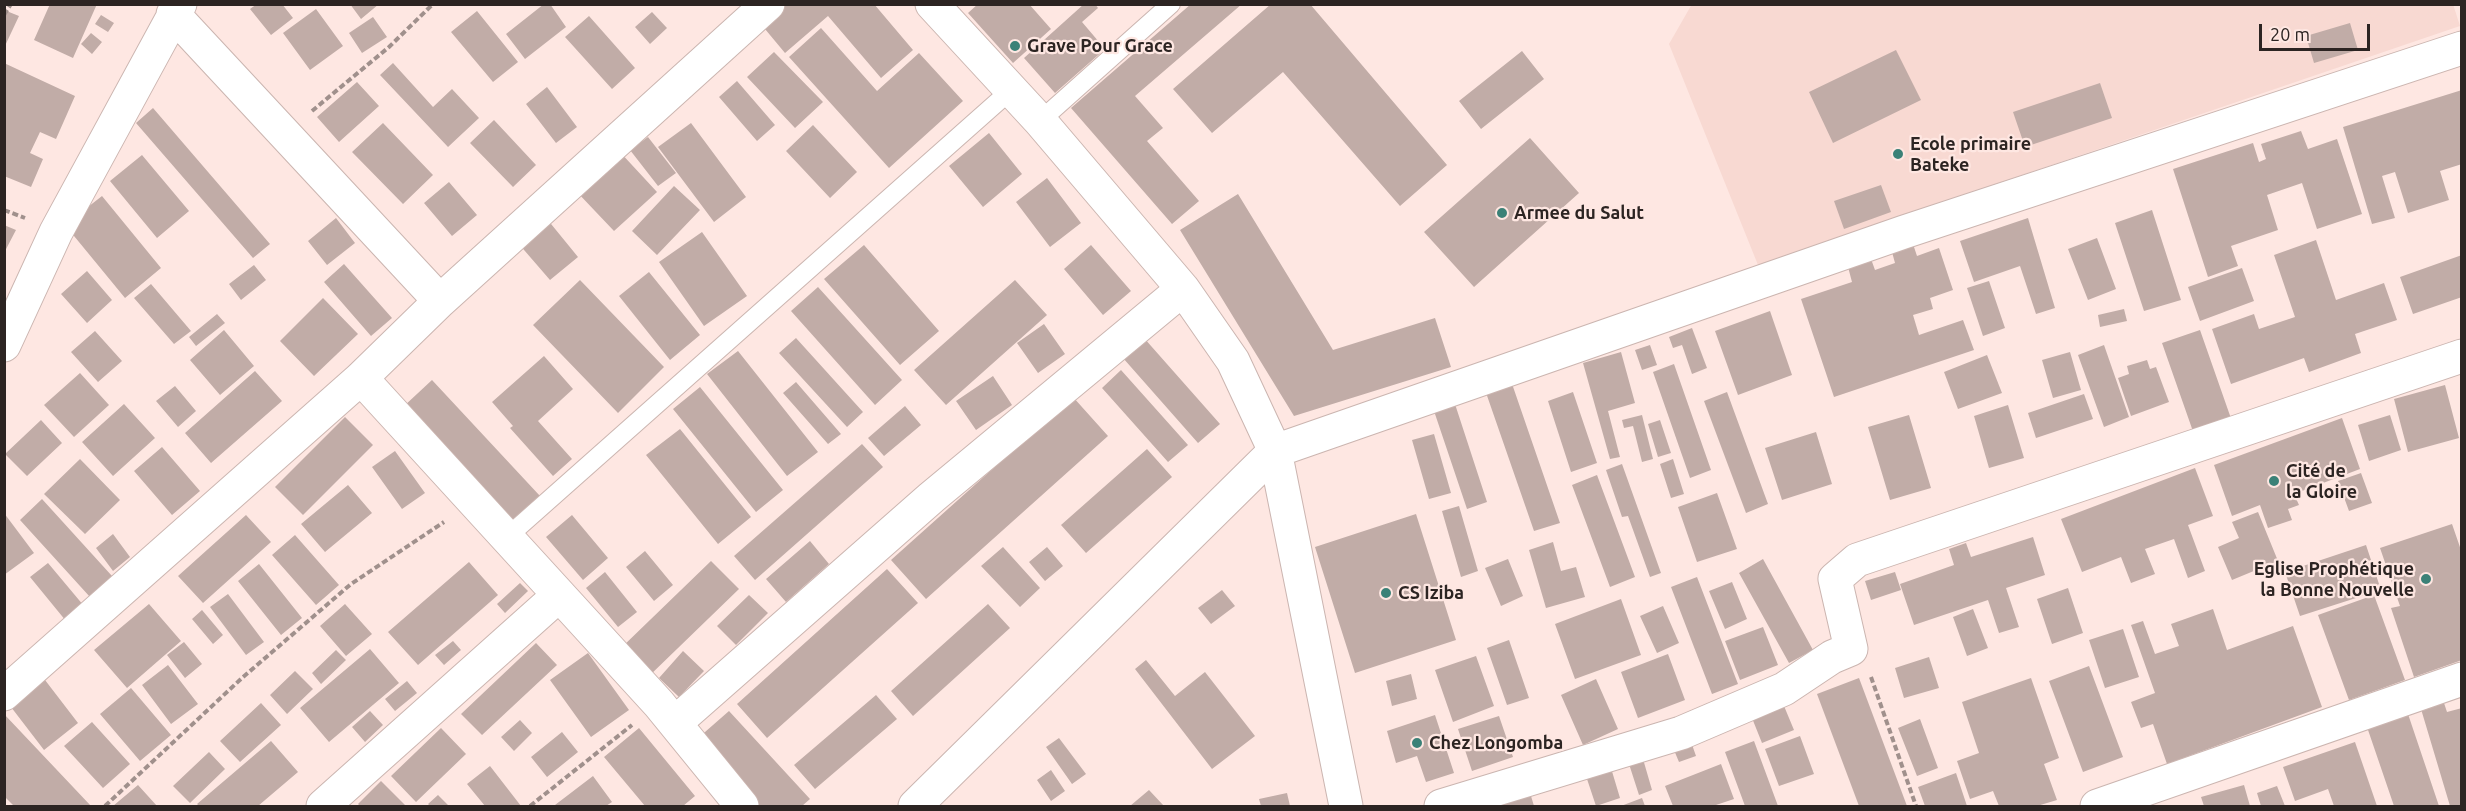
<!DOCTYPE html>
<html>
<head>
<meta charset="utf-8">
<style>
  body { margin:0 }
  #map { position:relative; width:2466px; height:811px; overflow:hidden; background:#fee7e2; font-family:Ubuntu,sans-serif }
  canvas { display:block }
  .frame { position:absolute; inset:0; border:6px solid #2c2422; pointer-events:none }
  .scale { position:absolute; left:2259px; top:24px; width:111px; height:27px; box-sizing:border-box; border:3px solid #2c2422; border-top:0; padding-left:8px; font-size:18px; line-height:21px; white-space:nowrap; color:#2c2422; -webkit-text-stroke:4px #fee7e2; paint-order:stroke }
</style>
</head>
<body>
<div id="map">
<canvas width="2466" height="811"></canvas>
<div class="frame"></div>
<div class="scale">20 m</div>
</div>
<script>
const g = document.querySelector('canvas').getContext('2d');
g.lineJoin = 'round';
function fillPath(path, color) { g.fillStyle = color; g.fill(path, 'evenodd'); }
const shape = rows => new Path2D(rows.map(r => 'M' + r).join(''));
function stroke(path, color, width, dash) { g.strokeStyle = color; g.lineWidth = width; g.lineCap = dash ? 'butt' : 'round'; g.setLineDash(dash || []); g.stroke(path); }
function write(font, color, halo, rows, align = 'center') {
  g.font = font + ' Ubuntu,sans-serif'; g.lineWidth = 4.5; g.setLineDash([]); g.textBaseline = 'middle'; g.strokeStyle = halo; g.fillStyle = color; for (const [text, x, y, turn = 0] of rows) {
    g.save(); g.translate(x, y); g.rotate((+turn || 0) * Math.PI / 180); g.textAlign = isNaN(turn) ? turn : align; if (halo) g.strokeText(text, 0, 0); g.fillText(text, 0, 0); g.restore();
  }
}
fillPath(shape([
  [1692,4,2453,4,2460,26,1758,265,1669,44]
]), '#f8d9d2');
fillPath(shape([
  [50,4,97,4,73,58,34,40],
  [257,4,282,4,293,18,271,35,250,9],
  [350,4,379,4,361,19],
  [544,4,550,4,566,27,525,59,506,34],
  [781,4,874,4,913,50,881,78,828,16,785,53,760,23],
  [978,4,1029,4,1051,29,1013,63,968,13],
  [1084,4,1095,4,1098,8,1082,22,1105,49,1055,93,1024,58],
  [1191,4,1242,4,1135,96,1163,128,1147,141,1199,201,1172,224,1071,108],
  [1271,4,1310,4,1447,165,1400,206,1283,72,1212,133,1173,89],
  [316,9,343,46,310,70,283,33],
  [4,10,19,16,4,48],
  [477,11,518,62,493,82,451,32],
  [652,12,667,28,650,44,635,27],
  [101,15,114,23,108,32,95,24],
  [589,16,635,68,612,89,565,37],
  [373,17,387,37,362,53,349,33],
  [2350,23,2358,50,2314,63,2306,36],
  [821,28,877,91,919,53,963,101,889,168,789,57],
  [91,33,102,42,92,54,81,44],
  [1896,50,1921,100,1833,143,1809,92],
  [1522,51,1544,79,1481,129,1459,101],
  [774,52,823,102,795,128,747,77],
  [4,63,75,96,56,139,40,132,30,153,43,159,31,187,4,176],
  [393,63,433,107,452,89,479,118,448,147,380,75],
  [737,81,775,125,757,141,719,97],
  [357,82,379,106,339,142,317,117],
  [2100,83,2112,118,2025,147,2013,112],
  [547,87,577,127,556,143,526,104],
  [2462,90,2462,164,2440,171,2449,200,2408,213,2395,172,2382,176,2395,218,2372,224,2343,127],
  [153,108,270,244,253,258,136,123],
  [494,120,536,165,513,187,470,143],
  [383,123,433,175,403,204,352,152],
  [691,123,746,197,714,222,658,147],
  [813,125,857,172,830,198,786,151],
  [2301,131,2308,149,2337,139,2362,214,2317,229,2302,183,2267,195,2278,230,2231,246,2238,266,2208,277,2173,169,2253,143,2259,162,2266,159,2261,144],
  [989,133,1022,174,983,207,949,166],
  [648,137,676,173,658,186,630,150],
  [1530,138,1579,193,1474,287,1424,232],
  [619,151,657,192,614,231,576,191],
  [142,155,189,211,157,238,110,181],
  [1047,178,1081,223,1050,247,1016,202],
  [449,182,477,215,452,236,424,203],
  [1881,185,1891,212,1844,229,1834,201],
  [674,186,700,210,657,255,632,231],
  [1238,194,1333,350,1435,318,1451,367,1294,416,1180,230],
  [102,196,161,268,125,298,65,225],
  [2152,210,2181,300,2144,311,2115,223],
  [336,218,355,243,327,265,308,241],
  [2028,218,2055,308,2036,314,2020,266,1974,282,1960,241],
  [547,219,578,257,550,280,518,243],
  [4,225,16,230,4,253],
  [702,232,747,296,704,326,659,262],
  [2097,238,2116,289,2088,300,2068,249],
  [2316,240,2336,300,2384,283,2397,320,2355,334,2361,353,2309,372,2304,358,2231,384,2212,329,2254,314,2259,329,2295,317,2274,255],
  [1913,244,1917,256,1939,248,1953,290,1930,298,1933,309,1913,315,1919,335,1963,320,1974,350,1834,397,1801,299,1852,282,1848,267,1871,259,1875,270,1895,263,1892,252],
  [864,245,939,331,900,365,824,279],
  [1091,245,1131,291,1103,315,1064,269],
  [2462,255,2462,297,2413,314,2400,277],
  [344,264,392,318,371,336,324,282],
  [254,265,266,280,241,300,229,284],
  [2242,268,2254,301,2200,321,2188,287],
  [87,271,112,300,87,323,61,294],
  [649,272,700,335,670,360,619,296],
  [580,280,664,367,618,413,533,325],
  [1015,280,1047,315,946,405,914,370],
  [1989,281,2005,328,1983,336,1967,288],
  [151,284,191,331,174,344,134,298],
  [818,287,902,380,875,405,791,311],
  [323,298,358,334,314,376,280,341],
  [2124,309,2127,321,2100,327,2098,315],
  [1770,311,1792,375,1738,395,1715,331],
  [217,314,225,323,196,346,189,337],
  [1044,324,1065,354,1038,373,1017,343],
  [1692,328,1707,368,1692,374,1682,345,1673,348,1669,337],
  [224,330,254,366,220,395,190,360],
  [2200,330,2234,427,2196,440,2162,343],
  [95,331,122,361,98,382,71,352],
  [796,338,863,412,847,427,779,353],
  [1144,338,1220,424,1198,443,1123,358],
  [1650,345,1657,365,1642,370,1635,350],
  [2104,345,2129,417,2104,427,2078,355],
  [738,351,818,452,787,476,707,374],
  [1621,352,1635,403,1608,411,1620,457,1610,459,1583,363],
  [2070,352,2081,390,2053,398,2042,360],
  [1987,355,2002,393,1958,409,1944,372],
  [544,356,573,389,538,421,572,459,553,476,510,428,513,426,492,402],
  [2147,360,2150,369,2156,367,2169,402,2131,416,2118,378,2129,374,2127,366],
  [1674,364,1711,470,1690,478,1653,372],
  [1121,370,1188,445,1168,462,1102,388],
  [255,371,282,401,211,463,185,433],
  [80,373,109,405,74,437,44,405],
  [993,376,1012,405,976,430,956,401],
  [1510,378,1560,523,1534,531,1484,387],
  [432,380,540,496,511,523,403,407],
  [796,382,841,434,828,444,783,393],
  [2445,385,2459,438,2408,452,2394,399],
  [175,386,196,411,178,427,156,401],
  [700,387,783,490,756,512,673,409],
  [1573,392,1597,463,1571,472,1548,401],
  [1727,392,1768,504,1746,513,1704,401],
  [2084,394,2093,419,2036,438,2028,413],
  [1073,397,1108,436,926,599,891,560],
  [1454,401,1487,502,1467,509,1433,408],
  [124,404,155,438,113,476,82,442],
  [2008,405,2024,458,1989,468,1974,416],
  [905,406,921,425,884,456,868,438],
  [1642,415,1653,459,1642,462,1633,426,1624,428,1622,420],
  [1909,415,1931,488,1890,500,1868,427],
  [2390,415,2401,450,2369,461,2358,425],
  [345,417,373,445,303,515,275,487],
  [2342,418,2360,469,2294,494,2299,505,2288,509,2292,520,2268,528,2260,505,2232,516,2214,465],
  [41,420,62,443,27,476,5,454],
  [1660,420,1671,453,1658,457,1648,424],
  [680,429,751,517,718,544,646,455],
  [1816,432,1832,484,1782,500,1765,448],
  [1434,434,1451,493,1429,499,1412,440],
  [862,444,883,467,755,580,734,556],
  [162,447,200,491,172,515,134,471],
  [1147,449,1172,477,1086,553,1061,525],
  [395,451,425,493,402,509,372,467],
  [80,459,120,500,85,534,44,494],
  [1673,459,1684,494,1671,498,1660,464],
  [1622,464,1661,573,1650,577,1628,516,1622,517,1606,470],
  [2195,468,2213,516,2188,525,2205,571,2188,578,2174,539,2145,549,2155,574,2131,583,2121,557,2082,572,2061,519],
  [2361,473,2372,503,2349,511,2338,481],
  [1597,475,1635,577,1610,587,1572,485],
  [348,485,372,513,325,552,301,524],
  [1717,493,1737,549,1697,562,1678,507],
  [42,499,112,576,90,597,20,520],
  [1459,506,1478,571,1461,577,1442,511],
  [2258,512,2278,561,2232,580,2218,547,2239,538,2232,522],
  [4,513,34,553,4,575],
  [1416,514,1456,640,1355,673,1315,547],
  [246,515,271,542,203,603,178,576],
  [572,515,608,558,583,580,546,537],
  [2452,524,2462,553,2462,660,2414,677,2391,608,2400,606,2380,548],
  [113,534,130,557,113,571,96,548],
  [295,535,339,585,316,605,272,555],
  [2033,537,2045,575,2006,588,2019,627,1999,633,1988,600,1914,625,1900,584,1954,565,1949,549,1966,543,1971,557],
  [810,541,829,564,786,602,766,579],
  [1553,542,1561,571,1576,567,1585,597,1546,608,1529,550],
  [2366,545,2381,590,2300,616,2285,572],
  [1003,547,1040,588,1020,607,981,566],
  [1047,547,1063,566,1045,581,1029,562],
  [645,551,673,585,654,601,626,567],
  [1508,559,1523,596,1501,606,1485,568],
  [1763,559,1813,650,1789,663,1739,573],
  [711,561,739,589,647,678,620,649],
  [469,562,498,595,418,665,388,632],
  [48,563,84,606,66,621,30,577],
  [259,564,302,618,281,635,238,581],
  [887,569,918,603,767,738,737,704],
  [605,572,637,612,618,627,586,588],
  [1895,572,1901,590,1871,600,1865,581],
  [1697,577,1738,684,1712,694,1671,587],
  [1732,582,1747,619,1725,629,1709,591],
  [520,583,528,591,505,613,497,604],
  [2068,588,2083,633,2052,644,2037,599],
  [1222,590,1235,606,1211,624,1198,608],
  [228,594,264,642,246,655,210,607],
  [749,595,768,613,736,645,717,626],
  [2374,595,2405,680,2349,700,2318,615],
  [1621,599,1641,655,1575,679,1555,624],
  [149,604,181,641,127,688,94,650],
  [345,604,372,634,346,656,320,626],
  [988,604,1010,628,913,716,891,691],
  [1663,606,1679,643,1657,653,1640,616],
  [1973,609,1988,648,1967,656,1953,617],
  [2213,609,2227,650,2293,626,2322,707,2167,764,2153,724,2141,728,2131,702,2155,693,2131,625,2143,621,2155,654,2179,646,2171,624],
  [202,610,223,635,213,644,192,619],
  [1763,627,1778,665,1740,680,1725,641],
  [2123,629,2139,677,2105,688,2089,640],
  [1509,640,1529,698,1507,705,1487,648],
  [453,641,461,650,444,665,435,655],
  [184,642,202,664,185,678,167,655],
  [536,643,557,665,482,735,461,714],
  [370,649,399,683,329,742,300,708],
  [336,650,346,660,321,684,312,673],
  [683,651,704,671,679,697,659,678],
  [588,653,629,710,591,737,550,680],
  [1668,654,1685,700,1638,718,1621,672],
  [1476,656,1494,706,1453,722,1435,670],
  [1929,657,1939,688,1904,698,1895,668],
  [1146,660,1175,696,1205,672,1255,736,1212,769,1135,669],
  [168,665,198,704,171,724,142,685],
  [2089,666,2123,757,2083,772,2049,681],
  [295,671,313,689,287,714,270,695],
  [1411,674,1417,699,1392,706,1386,681],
  [1859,678,1907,806,1859,806,1817,694],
  [2031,678,2059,758,2044,764,2057,800,2037,806,1999,806,1993,791,1970,799,1957,761,1979,753,1962,702],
  [1596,679,1618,729,1583,745,1561,695],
  [45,680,78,723,44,750,11,707],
  [407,681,417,693,395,711,385,699],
  [131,688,171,735,140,761,100,714],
  [876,695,897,719,815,789,794,765],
  [261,703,281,725,240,762,220,741],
  [2444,703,2447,712,2462,708,2462,806,2450,806,2421,709],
  [1784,706,1794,730,1762,743,1752,718],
  [370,711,383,725,365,742,352,727],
  [729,711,810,799,802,806,758,806,697,739],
  [4,714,91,806,14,806,4,796],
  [2408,714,2439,806,2394,806,2367,727],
  [1435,715,1454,773,1426,782,1417,756,1396,763,1387,731],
  [1499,716,1513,757,1472,771,1458,729],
  [1920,719,1938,768,1917,776,1898,728],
  [520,720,532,733,514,751,501,737],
  [92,722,130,764,103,788,64,746],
  [441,728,466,754,416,802,391,776],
  [639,728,695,796,683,806,645,806,604,757],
  [562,732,578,752,547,777,531,757],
  [1689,736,1696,756,1679,762,1671,743],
  [1800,736,1814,774,1779,786,1765,749],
  [1059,738,1086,774,1072,784,1046,747],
  [271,741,298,772,258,806,199,806,197,804],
  [1754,741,1778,806,1745,806,1725,752],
  [2355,742,2377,806,2334,806,2328,789,2295,801,2283,767],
  [209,752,225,769,190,803,173,786],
  [1643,759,1652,790,1639,795,1629,764],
  [1721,764,1734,799,1713,806,1673,806,1665,786],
  [490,766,521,806,485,806,467,784],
  [1611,768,1620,798,1596,806,1586,776],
  [1051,770,1065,791,1051,801,1037,780],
  [1956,773,1967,806,1925,806,1918,787],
  [593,776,612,802,606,806,557,806,555,805],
  [381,781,406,806,360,806,358,804],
  [138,785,157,806,113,806],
  [2244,785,2250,806,2204,806,2201,797],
  [2277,786,2285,806,2261,806,2257,793],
  [1149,790,1164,806,1130,806],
  [1287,793,1290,806,1261,806,1259,799],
  [438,795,449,806,430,806,428,804],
  [1531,796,1534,806,1499,806],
  [1642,798,1645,806,1621,806]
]), '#c1aca7');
const service = shape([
  [1040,121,1171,4],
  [506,538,1011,90]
]);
const minor = shape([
  [932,4,1040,121,1183,289,1233,361,1275,451,1346,806],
  [173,14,440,301],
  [4,345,56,232,180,4],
  [361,378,659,704,742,806],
  [4,694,361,378,440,301,768,4],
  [675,723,932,497,1183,289],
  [323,806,558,596],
  [915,806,1275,451,1904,232,2462,48],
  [1441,806,1681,733,1784,689,1832,657,1851,649,1835,579,1857,560,2462,356],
  [2097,806,2462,679]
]);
stroke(service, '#cbb5b0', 20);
stroke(minor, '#cbb5b0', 35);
stroke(shape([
  [4,15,11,4],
  [312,111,389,47,433,4],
  [4,210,25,218],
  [1871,677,1916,806],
  [105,806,242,678,351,584,444,522],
  [530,806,632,725]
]), '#a0908c', 4, [6, 3]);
stroke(service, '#fff', 18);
stroke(minor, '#fff', 33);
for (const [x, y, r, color] of [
  [1015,46,6,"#3b8177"],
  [1898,154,6,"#3b8177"],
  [1502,213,6,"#3b8177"],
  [2274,481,6,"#3b8177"],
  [2426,579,6,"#3b8177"],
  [1386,593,6,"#3b8177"],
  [1417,743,6,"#3b8177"]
]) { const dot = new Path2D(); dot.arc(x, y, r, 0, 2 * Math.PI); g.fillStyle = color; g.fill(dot); stroke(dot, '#fee7e2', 2); }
write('bold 18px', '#2c2422', '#fee7e2', [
  ["Grave Pour Grace",1027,46],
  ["Ecole primaire",1910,144],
  ["Bateke",1910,165],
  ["Armee du Salut",1514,213],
  ["Cité de",2286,471],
  ["la Gloire",2286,492],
  ["Eglise Prophétique",2414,569,"right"],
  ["la Bonne Nouvelle",2414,590,"right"],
  ["CS Iziba",1398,593],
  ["Chez Longomba",1429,743]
], 'left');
</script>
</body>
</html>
